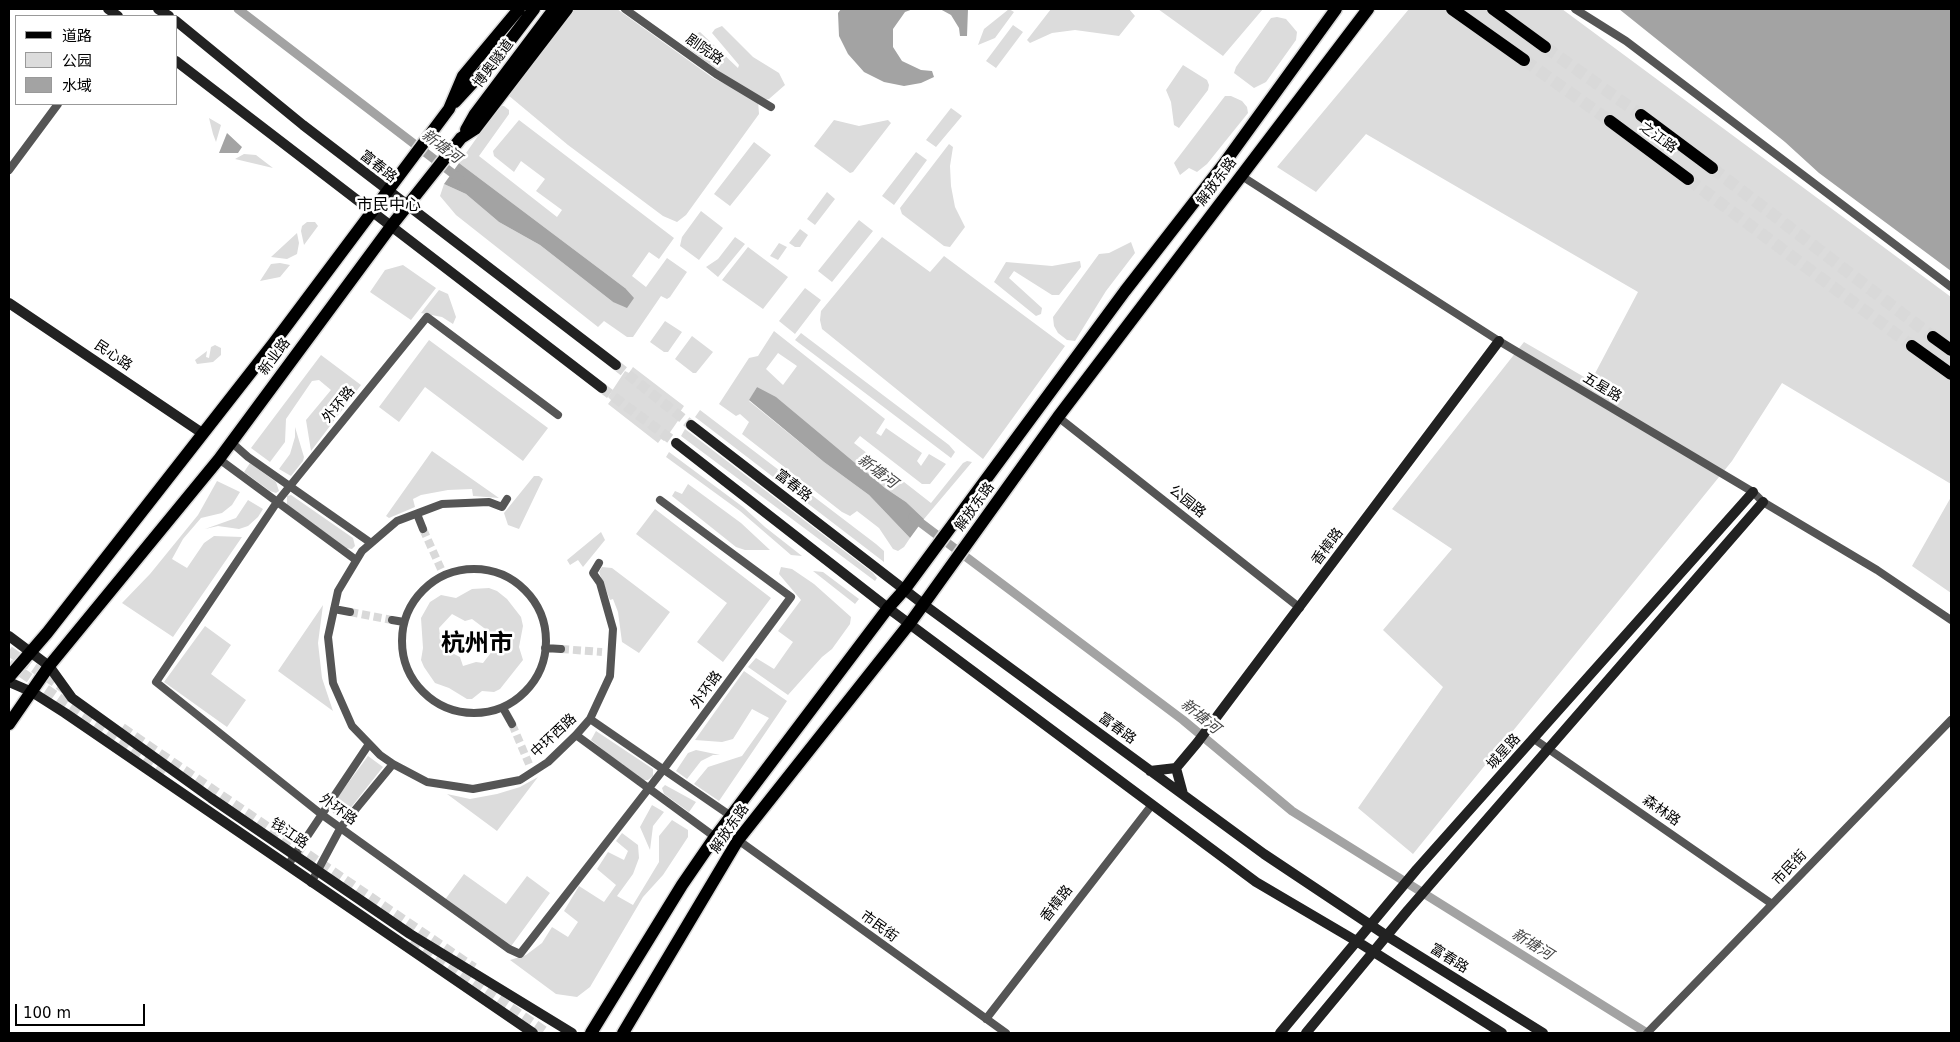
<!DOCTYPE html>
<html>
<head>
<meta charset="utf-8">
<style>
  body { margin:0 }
  #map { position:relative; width:1960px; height:1042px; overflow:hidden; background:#fff; font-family:"DejaVu Sans","Noto Sans SC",sans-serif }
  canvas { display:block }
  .frame { position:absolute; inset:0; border:10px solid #000; pointer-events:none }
  .legend { position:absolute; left:15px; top:15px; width:162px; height:90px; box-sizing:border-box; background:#fff; border:1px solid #999; margin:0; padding:6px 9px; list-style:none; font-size:15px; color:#000 }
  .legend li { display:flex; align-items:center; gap:10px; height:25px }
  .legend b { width:25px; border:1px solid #999 }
  .scale { position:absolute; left:15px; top:1004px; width:130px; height:22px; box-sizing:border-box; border:2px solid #000; border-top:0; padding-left:6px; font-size:15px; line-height:18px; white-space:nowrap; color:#000; -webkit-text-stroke:4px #fff; paint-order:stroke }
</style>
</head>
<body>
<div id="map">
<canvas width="1960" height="1042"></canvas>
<div class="frame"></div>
<ul class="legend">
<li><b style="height:6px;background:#000"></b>道路</li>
<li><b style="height:14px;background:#dcdcdc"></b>公园</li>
<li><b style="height:14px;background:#a3a3a3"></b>水域</li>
</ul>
<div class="scale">100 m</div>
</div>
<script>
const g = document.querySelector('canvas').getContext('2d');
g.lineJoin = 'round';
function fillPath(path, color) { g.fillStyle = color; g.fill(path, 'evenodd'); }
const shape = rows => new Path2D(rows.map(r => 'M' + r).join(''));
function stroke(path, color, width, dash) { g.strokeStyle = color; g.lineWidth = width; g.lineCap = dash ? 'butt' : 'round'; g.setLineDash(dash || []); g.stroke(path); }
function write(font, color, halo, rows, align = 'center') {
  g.font = font + ' "DejaVu Sans","Noto Sans SC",sans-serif'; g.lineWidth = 5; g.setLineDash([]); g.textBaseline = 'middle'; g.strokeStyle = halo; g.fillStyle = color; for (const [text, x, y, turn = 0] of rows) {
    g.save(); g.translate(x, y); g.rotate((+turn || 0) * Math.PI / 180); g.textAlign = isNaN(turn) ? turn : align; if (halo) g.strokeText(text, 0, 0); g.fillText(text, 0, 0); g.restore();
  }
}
fillPath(shape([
  [574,9,617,9,713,78,758,100,759,114,686,215,677,222,663,216,568,145,508,95],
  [1009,9,1014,12,995,38,978,45,984,29],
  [1051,9,1129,9,1135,16,1119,36,1075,30,1052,33,1030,43,1027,40],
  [1158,9,1263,9,1223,56],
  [1409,9,1562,9,1951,297,1951,484,1782,383,1732,461,1413,854,1358,808,1443,687,1383,630,1452,549,1392,509,1524,342,1591,381,1638,292,1366,134,1316,192,1277,167],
  [1277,17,1286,19,1292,26,1297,32,1296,40,1266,82,1254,88,1234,73,1236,67,1271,18],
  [1013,25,1023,32,996,68,986,61],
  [722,26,753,57,779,73,785,85,769,99,765,100,727,77,686,47,692,35,700,32,738,68,739,65,712,33,715,29],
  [1183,65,1207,80,1209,85,1208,90,1179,128,1174,125,1171,102,1166,90],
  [1225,96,1231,96,1242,101,1247,107,1248,113,1207,164,1197,172,1189,168,1180,175,1174,163],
  [499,106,504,106,509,110,509,114,479,156,557,217,562,210,536,191,545,179,521,161,514,172,494,156,493,151,519,120,674,238,659,259,649,252,632,276,646,287,667,258,687,272,670,297,667,299,661,296,633,337,627,337,604,321,598,327,456,215,440,196,444,184,466,194,499,222,540,245,613,302,625,288,459,163],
  [951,108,962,116,936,147,926,140],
  [209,118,221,125,216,142,213,134],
  [834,120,859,126,888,120,891,123,853,172,850,173,814,146],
  [754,142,771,155,730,206,714,194],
  [949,144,953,147,950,166,951,186,955,207,965,227,950,247,944,246,902,214,900,208],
  [916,152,927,160,894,205,882,196],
  [244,154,256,155,273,168,235,159],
  [827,192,835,199,815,225,807,219],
  [701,211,723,228,699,260,680,246,682,237],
  [859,220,873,231,832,282,818,271],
  [307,222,315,222,318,226,304,245,301,231,302,226],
  [800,229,808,235,800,247,795,247,789,243],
  [297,233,299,243,297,254,287,259,271,257],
  [735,237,745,244,718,277,706,267,718,259],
  [882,237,930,272,944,256,1065,346,983,459,822,329,820,320,821,311],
  [1131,242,1135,253,1106,291,1075,341,1067,340,1058,333,1054,326,1053,317,1099,254,1109,253],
  [779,243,787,247,778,260,770,256],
  [748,247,788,277,763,309,722,280],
  [1080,261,1081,267,1059,295,1052,295,1014,271,1009,278,1042,308,1041,314,1036,316,994,282,1006,262,1052,266],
  [280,263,290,265,280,277,260,281,271,264],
  [403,265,436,288,411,320,370,292,385,270],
  [805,288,821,300,795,334,779,321],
  [439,290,448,294,456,317,453,324,442,317,421,313],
  [665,321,682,332,668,352,664,352,650,342],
  [774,331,885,419,876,433,881,436,886,428,922,453,917,461,921,466,929,454,946,464,930,484,922,484,860,436,854,443,931,503,963,463,967,461,972,462,924,519,906,502,885,488,757,387,749,401,824,462,869,495,910,538,904,547,898,551,893,549,879,528,857,511,850,516,842,512,742,434,749,422,740,414,736,416,719,404,749,358,758,356],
  [778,353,797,366,783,385,766,369],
  [801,333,949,445,955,452,951,458,795,340],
  [692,336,713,352,696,373,693,373,675,359],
  [429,340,548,428,523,461,425,387,399,422,379,407],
  [215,345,221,348,221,355,213,362,197,364,195,360,207,351,206,357,209,358,211,347],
  [321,355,361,385,311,451,306,420,331,390,319,380,312,381,286,419,285,442,270,462,251,448],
  [633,367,684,406,680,412,682,415,664,441,661,439,658,443,608,404,611,400,608,397,625,371,629,373],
  [700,410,876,544,884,551,884,562,695,417],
  [295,427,304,457,303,461,291,476,279,469,290,454,295,437],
  [685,429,873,573,877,578,875,581,681,436],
  [432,451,499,498,473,496,472,489,448,490,421,495,413,499,415,507,389,518,386,516],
  [669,452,743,507,765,527,802,556,791,555,740,511,666,457],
  [250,463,276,482,279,491,276,493,270,491,244,472],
  [534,476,539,476,543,479,519,529,508,525,504,513],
  [217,481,240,492,232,505,222,513,201,518,183,539,172,559,187,568,204,543,214,536,242,537,173,637,122,603,150,574,198,515],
  [688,484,741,523,770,550,745,550,736,547,672,496,675,491,682,494],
  [291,495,353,538,355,546,352,549,346,548,287,505,287,496],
  [1951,497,1951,593,1912,566],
  [248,500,263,509,258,517,248,526,239,529,218,526,205,529,236,518],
  [655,509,771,598,723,662,697,642,727,603,636,534],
  [601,532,605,540,583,567,578,560,570,565,567,560],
  [602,567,612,568,670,612,639,653,622,642,618,612,613,599,610,600,599,572],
  [781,567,792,569,814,584,851,617,850,624,832,649,822,657,788,695,748,667,756,658,774,669,793,642,778,631,801,600,779,574],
  [813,571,823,572,859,599,855,604],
  [489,588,497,591,507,599,521,617,523,626,519,647,523,660,500,689,494,692,482,691,472,699,467,699,449,688,435,683,424,667,421,660,423,648,421,618,430,602,441,595,456,598,472,589],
  [452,614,465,621,472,619,496,637,493,650,483,663,476,662,463,666,460,657,450,652,441,643,439,628],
  [323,605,318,643,322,678,333,711,278,671],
  [205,626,231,645,211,674,246,700,227,727,164,682],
  [744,671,787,701,719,801,694,784,708,767,742,756,769,718,752,709,733,739,722,742,695,740],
  [596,731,653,769,653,776,648,780,643,780,608,754,591,740],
  [696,750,720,755,713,755,701,761,687,779,676,771,688,753],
  [368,756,383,767,345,815,339,817,333,813,331,806],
  [538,777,497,831,447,794,470,799,497,794,520,787],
  [665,785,696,802,689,812,664,794,662,788],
  [652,805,664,812,653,826,650,850,640,827],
  [672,820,688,830,688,837,663,875,643,897,590,987,577,997,556,994,510,960,526,955,542,943,552,927,568,937,578,922,564,911,579,886,604,902,616,885,597,869,608,852,624,860,628,851,616,841,622,833,638,845,639,858,633,874,617,896,633,905,659,862,659,836],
  [464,874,506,904,527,876,550,893,509,949,444,901]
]), '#dcdcdc');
fillPath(shape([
  [841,9,913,9,905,12,893,29,893,47,902,61,921,70,932,71,934,77,921,83,904,86,884,82,864,72,848,54,839,36,838,13],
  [940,9,968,9,967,36,960,36,959,28,951,15],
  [1619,9,1951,9,1951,271,1819,173,1785,142],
  [227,133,242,147,238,153,219,153],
  [459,163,625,288,634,298,627,308,613,302,540,245,499,222,466,194,444,184],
  [757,387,776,397,885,488,906,502,924,519,910,538,869,495,824,462,749,400]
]), '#a3a3a3');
stroke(shape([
  [238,9,460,179],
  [913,517,1183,720,1292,811,1647,1033]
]), '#a3a3a3', 9);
stroke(shape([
  [423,529,441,569],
  [350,612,392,620],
  [561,649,602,652],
  [512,724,529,764]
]), '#d9d9d9', 8, [8, 4]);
stroke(shape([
  [616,365,691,425],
  [602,388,676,443],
  [9,651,65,689],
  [9,664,167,772],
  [122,728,474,968],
  [412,940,547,1033]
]), '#d9d9d9', 10, [10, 5]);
stroke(shape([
  [1545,47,1641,115],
  [1524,60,1610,121],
  [1712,168,1933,337],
  [1688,179,1912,346]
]), '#d9d9d9', 12, [12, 6]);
const primary = shape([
  [1452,9,1524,60],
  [1493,9,1545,47],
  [455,102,502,51,534,9],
  [1641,115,1712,168],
  [1610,121,1688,179],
  [466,130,475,114,554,9],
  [1933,337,1951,350],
  [1912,346,1951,374],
  [9,677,47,633,273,344,449,109,463,76,519,9],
  [9,724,49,666,219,459,392,225,461,138,475,129,567,9],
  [591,1033,682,885,715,837,888,608,905,589,1125,291,1223,165,1336,9],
  [623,1033,738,840,910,623,1058,417,1368,9]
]);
stroke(primary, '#dbdbdb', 15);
stroke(shape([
  [625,9,716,74,771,107],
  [1575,9,1626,41,1951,287],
  [9,170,58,104],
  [1240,175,1499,341,1753,492,1763,502,1877,570,1951,620],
  [558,415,427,317,277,502,156,682,321,814,509,949,520,954,663,770,791,597,660,500],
  [1058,417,1300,608],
  [231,442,248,457,371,543],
  [219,459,356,560],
  [507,499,502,507,489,502,442,504,397,521,362,551,338,591,328,637,333,683,352,726,380,755,393,764,427,782,473,789,520,780,548,762,576,735,590,719,610,676,613,629,600,583,593,573,599,563],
  [417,514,423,529],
  '402 641a72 72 0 1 1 144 0a72 72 0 1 1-144 0Z',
  [334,609,350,612],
  [392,620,404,622],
  [545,648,561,649],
  [503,708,512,724],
  [590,719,731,816],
  [576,735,715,837],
  [1534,739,1772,904],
  [738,840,1006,1033],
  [288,865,369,744],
  [311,883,341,827,393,764],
  [986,1019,1151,806],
  [1647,1033,1951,720]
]), '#555', 8);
stroke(shape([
  [108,9,118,16],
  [158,9,169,16],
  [176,21,303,125,616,365],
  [176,61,602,388],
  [9,303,202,433],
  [691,425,923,604,1264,854,1387,936,1543,1033],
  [676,443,888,608,1256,882,1358,942,1502,1033],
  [9,636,49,666,72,698,211,798,410,934,572,1033],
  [9,682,32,692,65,713,533,1033],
  [1176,768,1183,794],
  [1150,771,1176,768,1197,743,1499,341],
  [1280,1033,1417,869,1753,492],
  [1306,1033,1408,910,1763,502]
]), '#222', 10);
stroke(primary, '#000', 12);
write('14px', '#000', '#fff', [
  ["剧院路",704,50,35],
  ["博奥隧道",494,64,-53],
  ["之江路",1658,138,36],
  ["富春路",378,167,38],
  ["解放东路",1217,182,-53],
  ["民心路",113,356,34],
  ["新业路",275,357,-53],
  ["五星路",1602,388,31],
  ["外环路",339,405,-51],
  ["富春路",793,486,38],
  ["公园路",1187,502,39],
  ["解放东路",975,507,-54],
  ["香樟路",1328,547,-53],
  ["外环路",707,690,-54],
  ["富春路",1117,729,36],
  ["中环西路",554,736,-43],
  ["城星路",1504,752,-48],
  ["外环路",338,810,36],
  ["森林路",1661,811,35],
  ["解放东路",730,829,-55],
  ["钱江路",289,834,34],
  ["市民街",1790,868,-46],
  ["香樟路",1057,904,-52],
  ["市民街",879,927,36],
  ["富春路",1449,959,32]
]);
write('italic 15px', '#444', '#fff', [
  ["新塘河",441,147,37],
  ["新塘河",877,472,37],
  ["新塘河",1200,717,39],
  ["新塘河",1532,945,32]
]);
write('16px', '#000', '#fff', [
  ["市民中心",389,206]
]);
write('bold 24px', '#000', '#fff', [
  ["杭州市",477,645]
]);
</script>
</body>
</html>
